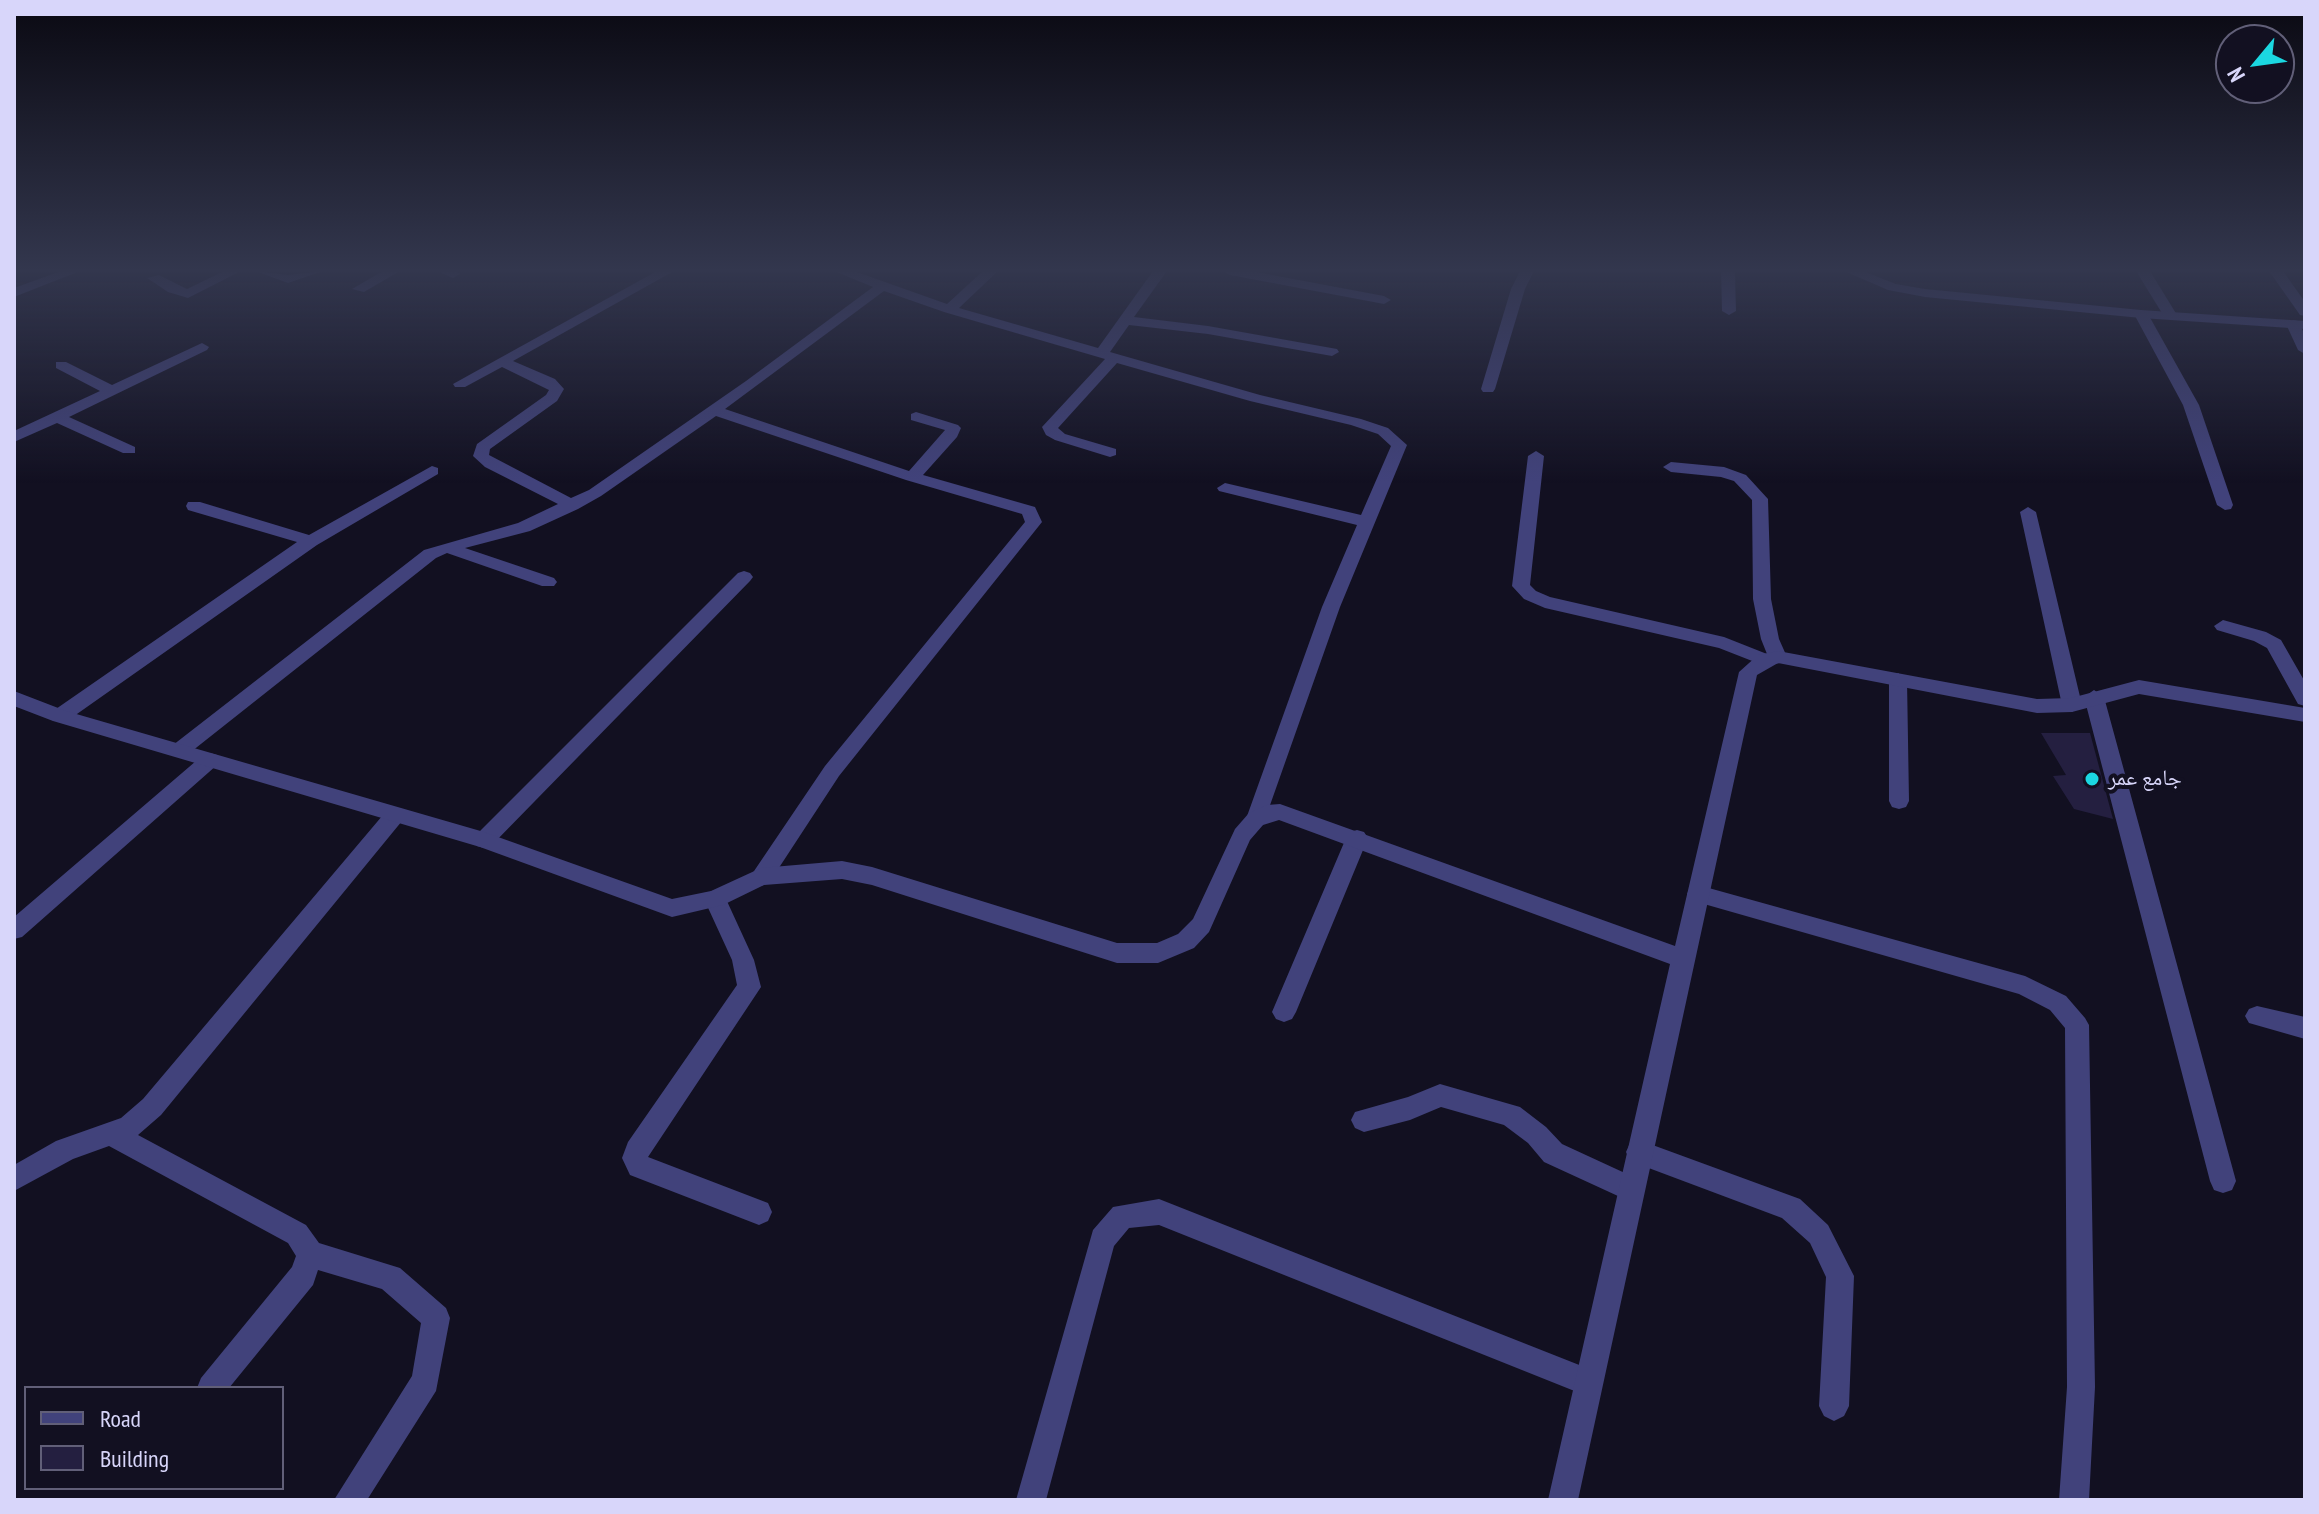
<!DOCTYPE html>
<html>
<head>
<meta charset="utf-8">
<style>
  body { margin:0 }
  #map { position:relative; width:2319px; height:1514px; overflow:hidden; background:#121021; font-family:"PT Sans Narrow",sans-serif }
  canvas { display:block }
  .frame { position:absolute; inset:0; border:16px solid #d8d6fa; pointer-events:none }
  .legend { position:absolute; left:24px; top:1386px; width:260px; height:104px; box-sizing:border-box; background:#121021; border:2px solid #615f78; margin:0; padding:10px 14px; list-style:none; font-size:24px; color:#d8d6fa }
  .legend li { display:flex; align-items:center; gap:16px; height:40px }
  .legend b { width:40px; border:2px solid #615f78 }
  .north { position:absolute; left:2215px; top:24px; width:80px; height:80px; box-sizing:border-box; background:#121021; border:2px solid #615f78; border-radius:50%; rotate:241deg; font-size:22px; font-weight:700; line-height:32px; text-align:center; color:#d8d6fa }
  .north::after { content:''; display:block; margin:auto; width:28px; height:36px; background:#1bd7e1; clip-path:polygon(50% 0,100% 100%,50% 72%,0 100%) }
</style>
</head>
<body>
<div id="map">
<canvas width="2319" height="1514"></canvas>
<div class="frame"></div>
<ul class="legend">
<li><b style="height:10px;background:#41427b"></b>Road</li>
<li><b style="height:22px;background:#241f40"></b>Building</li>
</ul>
<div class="north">N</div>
</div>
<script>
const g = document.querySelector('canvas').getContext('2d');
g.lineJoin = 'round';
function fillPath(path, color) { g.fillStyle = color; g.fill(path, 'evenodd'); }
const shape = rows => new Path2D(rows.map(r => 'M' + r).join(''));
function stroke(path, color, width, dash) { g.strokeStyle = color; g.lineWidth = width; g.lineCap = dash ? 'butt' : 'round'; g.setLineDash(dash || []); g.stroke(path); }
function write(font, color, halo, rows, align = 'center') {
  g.font = font + ' "PT Sans Narrow","Noto Naskh Arabic",sans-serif'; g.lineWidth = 8; g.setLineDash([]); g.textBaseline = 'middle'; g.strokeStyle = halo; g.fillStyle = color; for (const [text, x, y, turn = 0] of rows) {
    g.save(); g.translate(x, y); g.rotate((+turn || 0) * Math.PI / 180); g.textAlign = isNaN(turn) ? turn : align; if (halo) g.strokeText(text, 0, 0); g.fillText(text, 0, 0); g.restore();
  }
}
fillPath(shape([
  [2041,733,2090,733,2113,819,2074,809,2053,776,2066,775]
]), '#241f40');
fillPath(shape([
  [61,271,80,271,14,297,14,288,61,271],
  [224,271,241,271,188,298,168,292,147,278,159,275,187,289,224,271],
  [255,271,288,275,323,271,288,283,255,271],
  [383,271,400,271,364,292,352,289,383,271],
  [437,271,457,271,460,274,453,278,437,271],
  [657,271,674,271,513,361,555,379,564,389,557,401,490,449,489,455,571,498,589,490,746,381,873,287,834,271,854,271,947,304,983,271,998,271,959,308,1098,348,1153,271,1167,271,1134,317,1208,326,1337,349,1339,352,1332,356,1208,334,1129,325,1110,352,1260,395,1361,419,1388,428,1407,445,1340,607,1263,825,1256,827,1249,825,1246,819,1322,607,1357,525,1219,491,1217,488,1225,483,1361,515,1391,446,1378,434,1351,425,1250,401,1117,363,1058,428,1065,434,1116,449,1116,455,1110,457,1055,440,1046,435,1042,427,1105,359,944,312,884,291,725,409,909,471,945,430,911,420,911,414,916,412,958,425,961,428,957,437,923,475,1035,507,1042,522,839,776,769,883,761,886,753,883,750,877,825,766,1025,522,1022,514,906,480,716,416,601,496,578,509,530,531,465,548,554,578,557,582,554,586,542,586,447,553,436,558,187,755,173,755,170,750,173,745,424,550,518,523,558,504,485,467,473,456,477,444,546,395,549,390,502,367,465,387,455,387,453,384,657,271],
  [1223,271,1251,271,1384,296,1391,300,1384,304,1230,275,1223,271],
  [1520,271,1534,271,1525,289,1495,389,1493,392,1483,392,1481,389,1511,289,1520,271],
  [1721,271,1735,271,1736,311,1729,315,1722,311,1721,271],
  [2136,271,2150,271,2177,315,2175,318,2165,318,2136,271],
  [2269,271,2283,271,2305,302,2305,316,2300,315,2269,271],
  [2141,310,2148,314,2199,405,2233,505,2231,509,2225,510,2217,505,2183,405,2134,314,2141,310],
  [2293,320,2298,321,2305,335,2305,354,2298,350,2286,324,2293,320],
  [202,343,209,347,207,350,69,417,135,447,135,453,123,453,57,423,14,442,14,431,100,391,56,368,56,362,66,362,112,385,202,343],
  [1536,451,1544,456,1530,585,1536,591,1550,597,1724,637,1767,654,1761,639,1753,599,1752,500,1734,481,1721,477,1671,472,1663,467,1671,462,1724,467,1746,475,1768,499,1771,599,1779,639,1787,657,1785,662,1765,666,1719,648,1545,608,1524,599,1512,586,1528,456,1536,451],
  [432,466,438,468,438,474,317,545,67,721,53,721,50,716,53,711,297,542,188,510,186,506,188,502,200,502,309,535,432,466],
  [2028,507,2036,512,2082,705,2072,712,2062,705,2020,512,2028,507],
  [744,571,750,573,753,577,750,581,491,846,484,848,477,846,473,840,477,834,738,573,744,571],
  [2223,620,2266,632,2281,640,2305,682,2305,706,2298,704,2267,648,2254,641,2217,630,2214,626,2223,620],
  [1898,673,1907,680,1909,801,1906,807,1899,809,1892,807,1889,801,1889,680,1898,673],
  [2094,690,2104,697,2236,1181,2232,1190,2223,1193,2214,1190,2210,1181,2084,697,2094,690],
  [210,753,217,755,220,760,217,765,22,937,14,939,14,917,203,755,210,753],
  [395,807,402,809,405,815,402,821,161,1115,138,1135,306,1225,319,1243,400,1268,446,1308,450,1318,436,1391,367,1500,334,1500,412,1376,421,1323,382,1289,318,1270,313,1285,229,1388,197,1388,201,1378,292,1267,296,1256,288,1243,109,1146,73,1159,14,1191,14,1165,56,1141,121,1118,143,1099,388,809,395,807],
  [1357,830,1364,832,1368,838,1296,1012,1292,1019,1284,1022,1276,1019,1272,1012,1346,838,1350,832,1357,830],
  [1698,885,2025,976,2066,996,2085,1018,2089,1025,2095,1387,2089,1500,2059,1500,2067,1387,2065,1028,2050,1010,2019,994,1690,900,1687,894,1690,888,1698,885],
  [715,890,723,893,726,899,754,960,761,987,648,1157,768,1203,772,1212,768,1221,759,1225,630,1175,622,1158,628,1142,737,985,732,960,704,899,707,893,715,890],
  [2257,1006,2305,1017,2305,1039,2249,1023,2245,1016,2249,1009,2257,1006],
  [1440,1084,1520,1107,1546,1127,1562,1144,1640,1180,1644,1189,1640,1198,1631,1202,1544,1162,1528,1143,1504,1125,1441,1107,1410,1120,1364,1132,1355,1128,1351,1120,1355,1112,1408,1097,1440,1084],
  [1639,1140,1800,1199,1828,1225,1854,1276,1849,1406,1844,1416,1834,1421,1824,1416,1819,1406,1826,1277,1810,1243,1782,1218,1630,1161,1626,1152,1630,1143,1639,1140],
  [1159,1199,1597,1372,1601,1382,1597,1392,1587,1396,1159,1225,1129,1228,1114,1246,1046,1500,1016,1500,1093,1230,1113,1207,1159,1199]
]), '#41427b');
fillPath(shape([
  [1844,271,1863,271,1896,284,1925,289,2141,310,2305,321,2305,329,2141,318,1925,297,1888,290,1844,271],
  [1778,651,2037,699,2071,698,2139,680,2305,708,2305,722,2139,694,2072,712,2037,713,1778,663,1757,675,1578,1500,1548,1500,1670,964,1279,820,1263,825,1250,840,1209,932,1194,948,1158,963,1117,963,872,885,842,879,764,885,723,905,672,917,480,847,53,721,14,706,14,691,66,711,484,832,672,899,711,891,761,868,842,861,872,867,1117,943,1157,943,1178,934,1193,919,1235,829,1249,813,1267,805,1280,804,1675,946,1739,672,1758,655,1778,651]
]), '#41427b');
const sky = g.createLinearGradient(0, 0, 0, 483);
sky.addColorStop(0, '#0a0912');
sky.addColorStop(0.56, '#33374e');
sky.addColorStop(1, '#33374e00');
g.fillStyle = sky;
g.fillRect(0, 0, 2319, 483);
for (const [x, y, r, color] of [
  [2092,779,8,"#1bd7e1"]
]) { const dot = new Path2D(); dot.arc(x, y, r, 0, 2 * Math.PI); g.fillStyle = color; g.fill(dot); stroke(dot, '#121021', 3); }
write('22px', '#d8d6fa', '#121021', [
  ["جامع عمر",2108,779]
], 'left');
</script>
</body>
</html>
